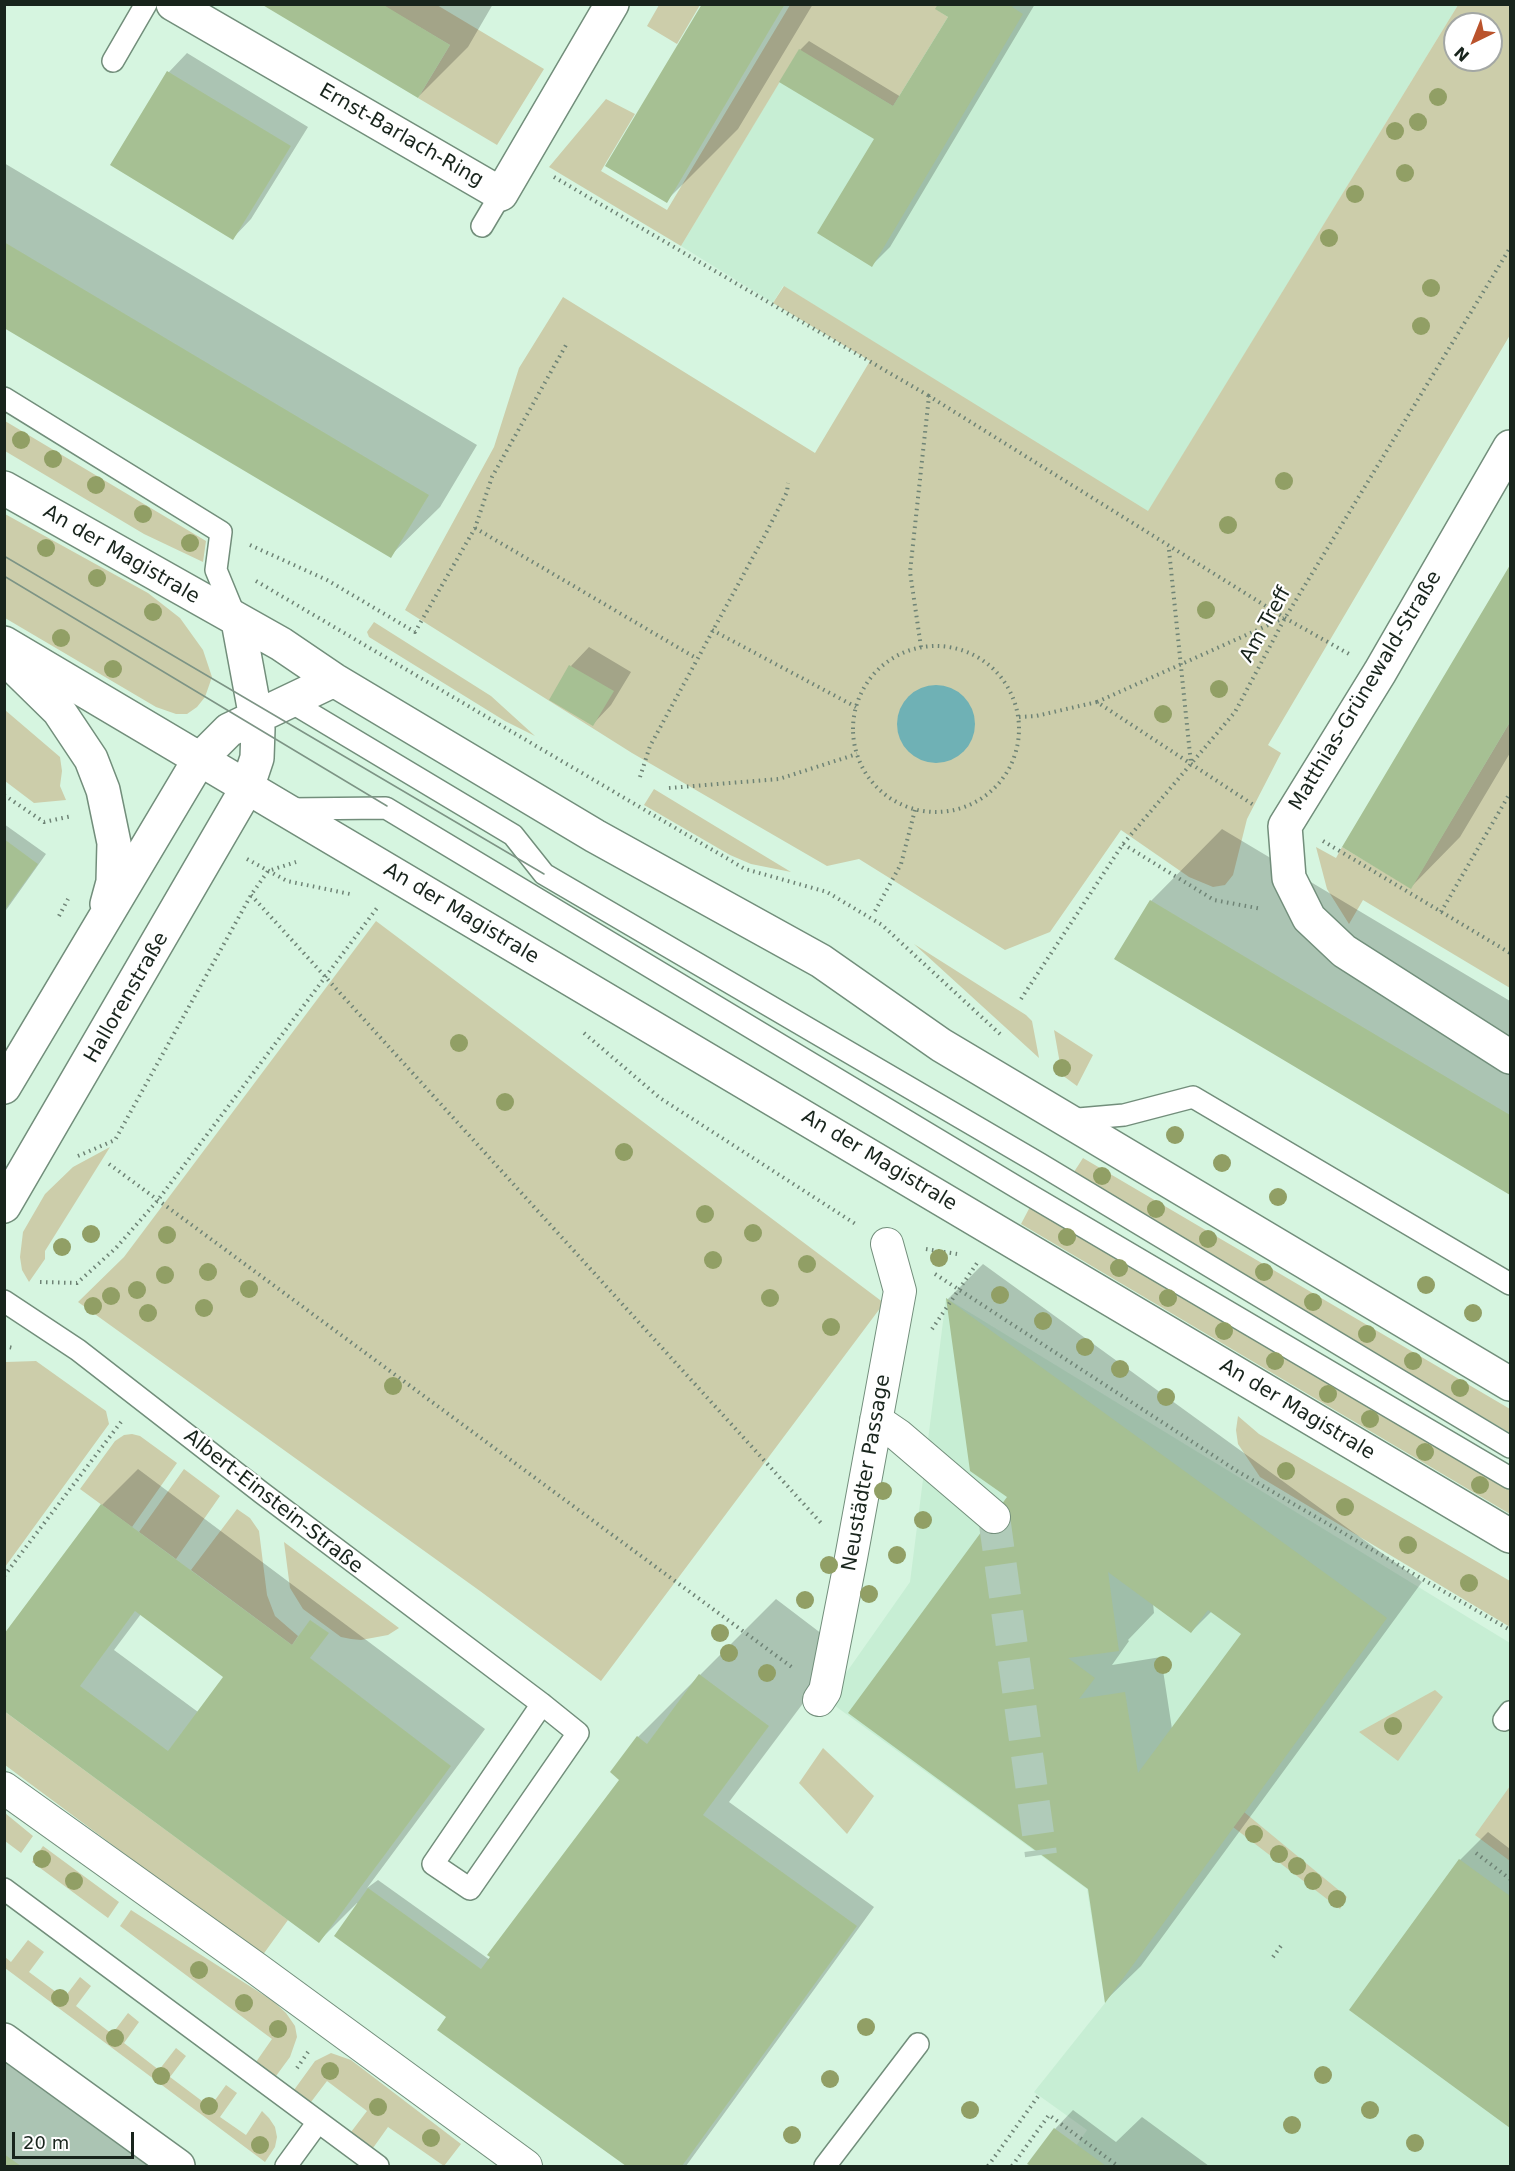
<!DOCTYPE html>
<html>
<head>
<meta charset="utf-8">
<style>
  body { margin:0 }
  #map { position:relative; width:1515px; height:2171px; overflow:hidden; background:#d6f5e0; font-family:"DejaVu Sans",sans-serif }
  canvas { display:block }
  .frame { position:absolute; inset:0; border:6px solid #18241c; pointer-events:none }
  .north { position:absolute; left:1443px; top:12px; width:60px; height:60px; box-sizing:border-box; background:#fff; border:2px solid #a3a7a4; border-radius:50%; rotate:223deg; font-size:16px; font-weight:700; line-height:24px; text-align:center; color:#18241c }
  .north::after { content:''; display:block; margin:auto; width:21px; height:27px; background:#ba532c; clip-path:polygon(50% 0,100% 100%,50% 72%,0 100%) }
  .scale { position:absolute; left:12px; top:2132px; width:122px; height:27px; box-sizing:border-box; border:3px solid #18241c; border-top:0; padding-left:8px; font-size:18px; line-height:21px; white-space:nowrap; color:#18241c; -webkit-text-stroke:4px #fff; paint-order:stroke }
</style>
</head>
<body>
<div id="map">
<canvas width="1515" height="2171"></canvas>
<div class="frame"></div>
<div class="north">N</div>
<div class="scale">20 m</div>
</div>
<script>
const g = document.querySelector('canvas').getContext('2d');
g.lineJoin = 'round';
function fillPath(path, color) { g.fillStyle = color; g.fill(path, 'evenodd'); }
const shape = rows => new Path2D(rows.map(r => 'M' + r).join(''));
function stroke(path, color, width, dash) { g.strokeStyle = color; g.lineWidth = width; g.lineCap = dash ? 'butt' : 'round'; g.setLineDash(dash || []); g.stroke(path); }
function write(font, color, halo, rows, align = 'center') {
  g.font = font + ' "DejaVu Sans",sans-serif'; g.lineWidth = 4.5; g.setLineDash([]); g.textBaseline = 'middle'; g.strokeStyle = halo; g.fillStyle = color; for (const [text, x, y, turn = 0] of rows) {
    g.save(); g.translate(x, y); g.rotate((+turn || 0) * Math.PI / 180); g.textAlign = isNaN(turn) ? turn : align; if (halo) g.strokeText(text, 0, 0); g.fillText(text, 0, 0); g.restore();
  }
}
fillPath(shape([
  [938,5,1458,5,1148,512,783,286,773,303,681,246,799,49,948,17,935,9],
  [946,1298,1510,1643,1510,2166,1062,2166,1087,2130,1034,2092,1105,2003,1087,1889,827,1700,910,1582]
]), '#c7eed4');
fillPath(shape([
  [382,5,437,5,544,69,497,145,418,98,450,45],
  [659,5,700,5,677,44,647,26],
  [790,5,938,5,936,9,948,17,893,106,799,50,681,246,549,167,606,99,635,114,601,171,667,210],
  [1458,5,1510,5,1510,335,1268,745,1281,753,1247,819,1233,875,1225,885,1213,887,1189,877,1121,830,1050,932,1005,950,859,859,827,866,632,753,405,610,494,447,519,368,563,297,815,453,870,361,773,303,784,286,1148,511],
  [1455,24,1491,24,1491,60,1455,60],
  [5,421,206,541,203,562,144,534,5,451],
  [5,514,148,593,180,618,203,650,212,677,205,697,197,707,187,714,176,714,156,707,5,618],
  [374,622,491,696,535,736,505,721,369,637,367,632],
  [5,710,60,757,62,771,60,786,66,800,34,803,5,781],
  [1510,722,1510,988,1363,900,1349,924,1327,889,1316,847,1336,858,1342,847,1411,888],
  [654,789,715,826,791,872,751,864,730,855,644,805],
  [376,921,884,1303,601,1681,480,1591,78,1302,124,1257],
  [914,944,1026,1015,1032,1021,1039,1058],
  [1054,1030,1093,1055,1077,1086,1062,1075],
  [110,1147,45,1251,45,1259,29,1282,22,1270,20,1257,23,1232,45,1194,73,1167],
  [1083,1158,1510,1409,1510,1433,1072,1175],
  [1031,1205,1510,1490,1510,1514,1021,1224],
  [36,1361,106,1411,109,1424,5,1567,5,1365,6,1362],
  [1238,1416,1259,1434,1510,1581,1510,1627,1260,1477,1238,1444,1236,1430],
  [132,1434,140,1436,177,1463,132,1527,80,1489,115,1441,124,1435],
  [184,1469,220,1496,176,1559,139,1532],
  [237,1509,250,1518,259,1531,267,1595,275,1616,298,1636,292,1645,191,1570],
  [284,1542,399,1628,388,1635,361,1640,351,1639,341,1637,303,1609,290,1588],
  [1435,1690,1443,1697,1398,1761,1359,1732],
  [4,1711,288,1920,262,1956,5,1765],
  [823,1748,874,1796,847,1834,799,1783],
  [1510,1786,1510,1861,1475,1835],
  [1244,1812,1347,1897,1340,1909,1233,1827],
  [5,1813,33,1836,21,1853,5,1841],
  [43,1846,119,1902,108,1918,32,1862],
  [131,1910,273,2001,286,2013,295,2026,297,2037,290,2057,276,2076,256,2062,272,2039,120,1926],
  [28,1940,44,1952,29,1972,64,1998,80,1977,91,1986,76,2006,112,2034,128,2013,139,2022,124,2043,159,2070,176,2048,186,2056,170,2077,210,2107,226,2085,237,2093,220,2117,246,2135,262,2111,269,2118,275,2127,277,2137,275,2147,265,2162,5,1968,5,1957,11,1962],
  [331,2053,351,2060,461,2144,444,2166,388,2127,373,2148,351,2132,367,2111,327,2081,311,2102,294,2090,315,2061]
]), '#cccdaa');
fillPath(shape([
  '897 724a39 39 0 1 1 78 0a39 39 0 1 1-78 0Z'
]), '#6fb1b5');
fillPath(shape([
  [264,4,493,4,468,47,418,97],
  [703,4,813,4,738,129,666,201],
  [940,4,1035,4,890,247,872,265,880,132,800,50,809,41,901,97,950,17],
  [187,53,308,127,251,219,233,238,112,164,169,72],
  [4,163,477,445,440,507,390,556,4,326],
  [1510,568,1510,753,1460,837,1411,887,1344,846],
  [589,647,631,672,611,705,593,724,571,666],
  [4,824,46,854,4,913],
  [1222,829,1510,1001,1510,1193,1117,958,1151,901],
  [983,1264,1422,1582,1141,1966,1106,2000,1089,1888,1010,1497,971,1470,948,1299],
  [1153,1603,1191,1632,1212,1611,1243,1634,1172,1729,1161,1657,1112,1665,1129,1641,1128,1640,1154,1613],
  [138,1469,485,1729,367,1888,378,1880,490,1960,621,1779,612,1772,638,1737,776,1599,843,1650,729,1802,874,1907,686,2166,629,2166,440,2029,453,2011,357,1903,319,1941,4,1709,102,1505],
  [141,1614,225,1676,198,1712,114,1650],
  [1488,1832,1510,1849,1510,2127,1351,2010,1460,1860],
  [4,2030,188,2166,4,2166],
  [1073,2110,1116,2142,1142,2117,1209,2166,1033,2166,1029,2164,1055,2129]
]), '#0003');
fillPath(shape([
  [261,4,382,4,450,45,418,98],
  [702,4,785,4,667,203,605,166],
  [938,4,1014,4,1012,7,1023,14,872,267,817,233,874,139,779,82,799,49,893,106,948,17,935,9],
  [167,71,291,146,233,240,110,165],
  [4,242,429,495,391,558,4,328],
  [1510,565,1510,722,1411,889,1342,847],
  [569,665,614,691,593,726,549,700],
  [4,839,38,864,4,911],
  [1150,900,1510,1115,1510,1195,1114,959],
  [946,1298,1387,1618,1105,2003,1088,1889,848,1713,1007,1497,970,1471],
  [1108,1572,1191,1633,1208,1610,1241,1634,1138,1773,1125,1692,1079,1699,1095,1678,1068,1658,1119,1651],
  [101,1504,292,1645,310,1620,329,1633,310,1658,451,1766,319,1943,4,1711,4,1634],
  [135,1611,223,1677,168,1751,80,1686],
  [699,1674,769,1726,703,1815,857,1926,682,2166,626,2166,437,2030,446,2017,334,1936,368,1888,481,1969,490,1957,487,1955,619,1780,610,1772,637,1736,647,1744],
  [1459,1859,1510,1896,1510,2128,1349,2010],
  [1054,2128,1106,2166,1031,2166,1027,2164],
  [4,2154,21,2166,4,2166]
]), '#a6c093');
stroke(shape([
  [994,1517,1041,1855]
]), '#b0cbb9', 32, [32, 16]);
const service = shape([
  [113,61,146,4],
  [482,226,501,194],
  [4,398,221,532,216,570,237,621],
  [291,702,513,835,544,874,1040,1164,1510,1447],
  [288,809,386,808,1023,1191,1510,1478],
  [1067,1120,1124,1115,1193,1097,1510,1284],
  [4,1301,78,1350,262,1493,542,1704,578,1733,470,1889,433,1864,542,1704],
  [1504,1720,1510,1712],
  [4,1889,378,2166],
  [286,2166,318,2122],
  [825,2166,918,2044]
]);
const pedestrian = shape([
  [876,1420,898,1435,994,1517],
  [819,1700,825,1691,851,1558,900,1291,887,1244],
  [4,1788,257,1969,526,2166]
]);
const minor = shape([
  [173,4,501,194,612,4],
  [1510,447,1380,672,1285,826,1289,878,1309,918,1344,951,1510,1057]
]);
const tertiary = shape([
  [4,657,59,711,91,759,103,790,114,843,113,882,107,904],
  [4,1087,199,760],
  [4,1206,247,788],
  [4,2040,178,2166]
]);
const secondary = shape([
  [4,488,281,644,334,680,595,836,821,961,941,1045,1510,1384],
  [238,621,258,729,257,758,247,788],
  [4,643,1510,1536],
  [199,760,229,730,334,680]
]);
stroke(service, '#728e7b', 24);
stroke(pedestrian, '#728e7b', 34);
stroke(minor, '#728e7b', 36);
stroke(tertiary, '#728e7b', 36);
stroke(secondary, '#728e7b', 36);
stroke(shape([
  [554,177,929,396],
  [475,528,696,658],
  [250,545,327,580,415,632,475,528,492,477,566,345],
  [1169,550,1191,764],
  [256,581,745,869,827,892,882,925,1000,1034],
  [712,630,856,707],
  '853 729a83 83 0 1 1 166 0a83 83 0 1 1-166 0Z',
  [921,647,910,572,929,396,1285,618,1349,654],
  [1097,702,1284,618],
  [1019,717,1036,716,1097,702,1255,806],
  [640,777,650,746,765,535,787,492,788,483],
  [669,788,779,779,857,754],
  [4,795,44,822,72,816],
  [1323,841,1510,953],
  [1123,844,1214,900,1262,909],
  [247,859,287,881,350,894],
  [251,895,821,1523],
  [875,911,901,864,915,810],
  [1441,912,1510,793],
  [59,916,68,899],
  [1021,999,1123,844,1235,712,1285,618,1510,248],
  [584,1033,660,1098,857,1225],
  [78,1156,115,1140,251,895,268,871,296,862],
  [109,1164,793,1668],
  [926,1249,957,1254],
  [935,1274,1237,1471,1510,1630],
  [40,1282,77,1283,116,1248,158,1200,377,908],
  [932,1329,977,1263],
  [4,1346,13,1348],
  [4,1576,121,1422],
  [1476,1853,1510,1879],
  [1273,1957,1283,1943],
  [297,2068,308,2052],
  [988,2166,1039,2095],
  [1012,2166,1049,2115,1118,2166]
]), '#6e8375', 4, [1.5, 4.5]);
stroke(service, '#fff', 21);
stroke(pedestrian, '#fff', 32);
stroke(minor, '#fff', 33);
stroke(tertiary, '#fff', 33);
stroke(secondary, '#fff', 33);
stroke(shape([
  [4,556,544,874],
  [4,576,387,806]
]), '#7d9485', 1.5);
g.fillStyle = '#919f65';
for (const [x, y] of [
  [1438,97],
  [1418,122],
  [1395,131],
  [1405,173],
  [1355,194],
  [1329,238],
  [1431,288],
  [1421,326],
  [21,440],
  [53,459],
  [1284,481],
  [96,485],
  [143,514],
  [1228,525],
  [190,543],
  [46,548],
  [97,578],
  [1206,610],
  [153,612],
  [61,638],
  [113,669],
  [1219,689],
  [1163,714],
  [459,1043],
  [1062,1068],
  [505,1102],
  [1175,1135],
  [624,1152],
  [1222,1163],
  [1102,1176],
  [1278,1197],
  [1156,1209],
  [705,1214],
  [753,1233],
  [91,1234],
  [167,1235],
  [1067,1237],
  [1208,1239],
  [62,1247],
  [939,1258],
  [713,1260],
  [807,1264],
  [1119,1268],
  [208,1272],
  [1264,1272],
  [165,1275],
  [1426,1285],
  [249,1289],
  [137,1290],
  [1000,1295],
  [111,1296],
  [770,1298],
  [1168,1298],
  [1313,1302],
  [93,1306],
  [204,1308],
  [148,1313],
  [1473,1313],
  [1043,1321],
  [831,1327],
  [1224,1331],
  [1367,1334],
  [1085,1347],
  [1275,1361],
  [1413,1361],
  [1120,1369],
  [393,1386],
  [1460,1388],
  [1328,1394],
  [1166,1397],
  [1370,1419],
  [1425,1452],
  [1286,1471],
  [1480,1485],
  [883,1491],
  [1345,1507],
  [923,1520],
  [1408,1545],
  [897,1555],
  [829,1565],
  [1469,1583],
  [869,1594],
  [805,1600],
  [720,1633],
  [729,1653],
  [1163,1665],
  [767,1673],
  [1393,1726],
  [1254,1834],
  [1279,1854],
  [42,1859],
  [1297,1866],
  [74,1881],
  [1313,1881],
  [1337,1899],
  [199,1970],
  [60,1998],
  [244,2003],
  [866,2027],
  [278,2029],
  [115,2038],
  [330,2071],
  [1323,2075],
  [161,2076],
  [830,2079],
  [209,2106],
  [378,2107],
  [970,2110],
  [1370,2110],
  [1292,2125],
  [792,2135],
  [431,2138],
  [1415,2143],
  [260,2145]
]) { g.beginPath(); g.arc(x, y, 9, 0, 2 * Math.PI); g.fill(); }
write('20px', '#18241c', '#fff', [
  ["Ernst-Barlach-Ring",401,136,30],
  ["An der Magistrale",121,555,30],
  ["Am Treff",1266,625,-61],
  ["Matthias-Grünewald-Straße",1366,691,-59],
  ["An der Magistrale",461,914,31],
  ["Hallorenstraße",127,998,-60],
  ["An der Magistrale",879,1161,31],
  ["An der Magistrale",1297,1410,31],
  ["Neustädter Passage",867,1473,-80],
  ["Albert-Einstein-Straße",273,1502,38]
]);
</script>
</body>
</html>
